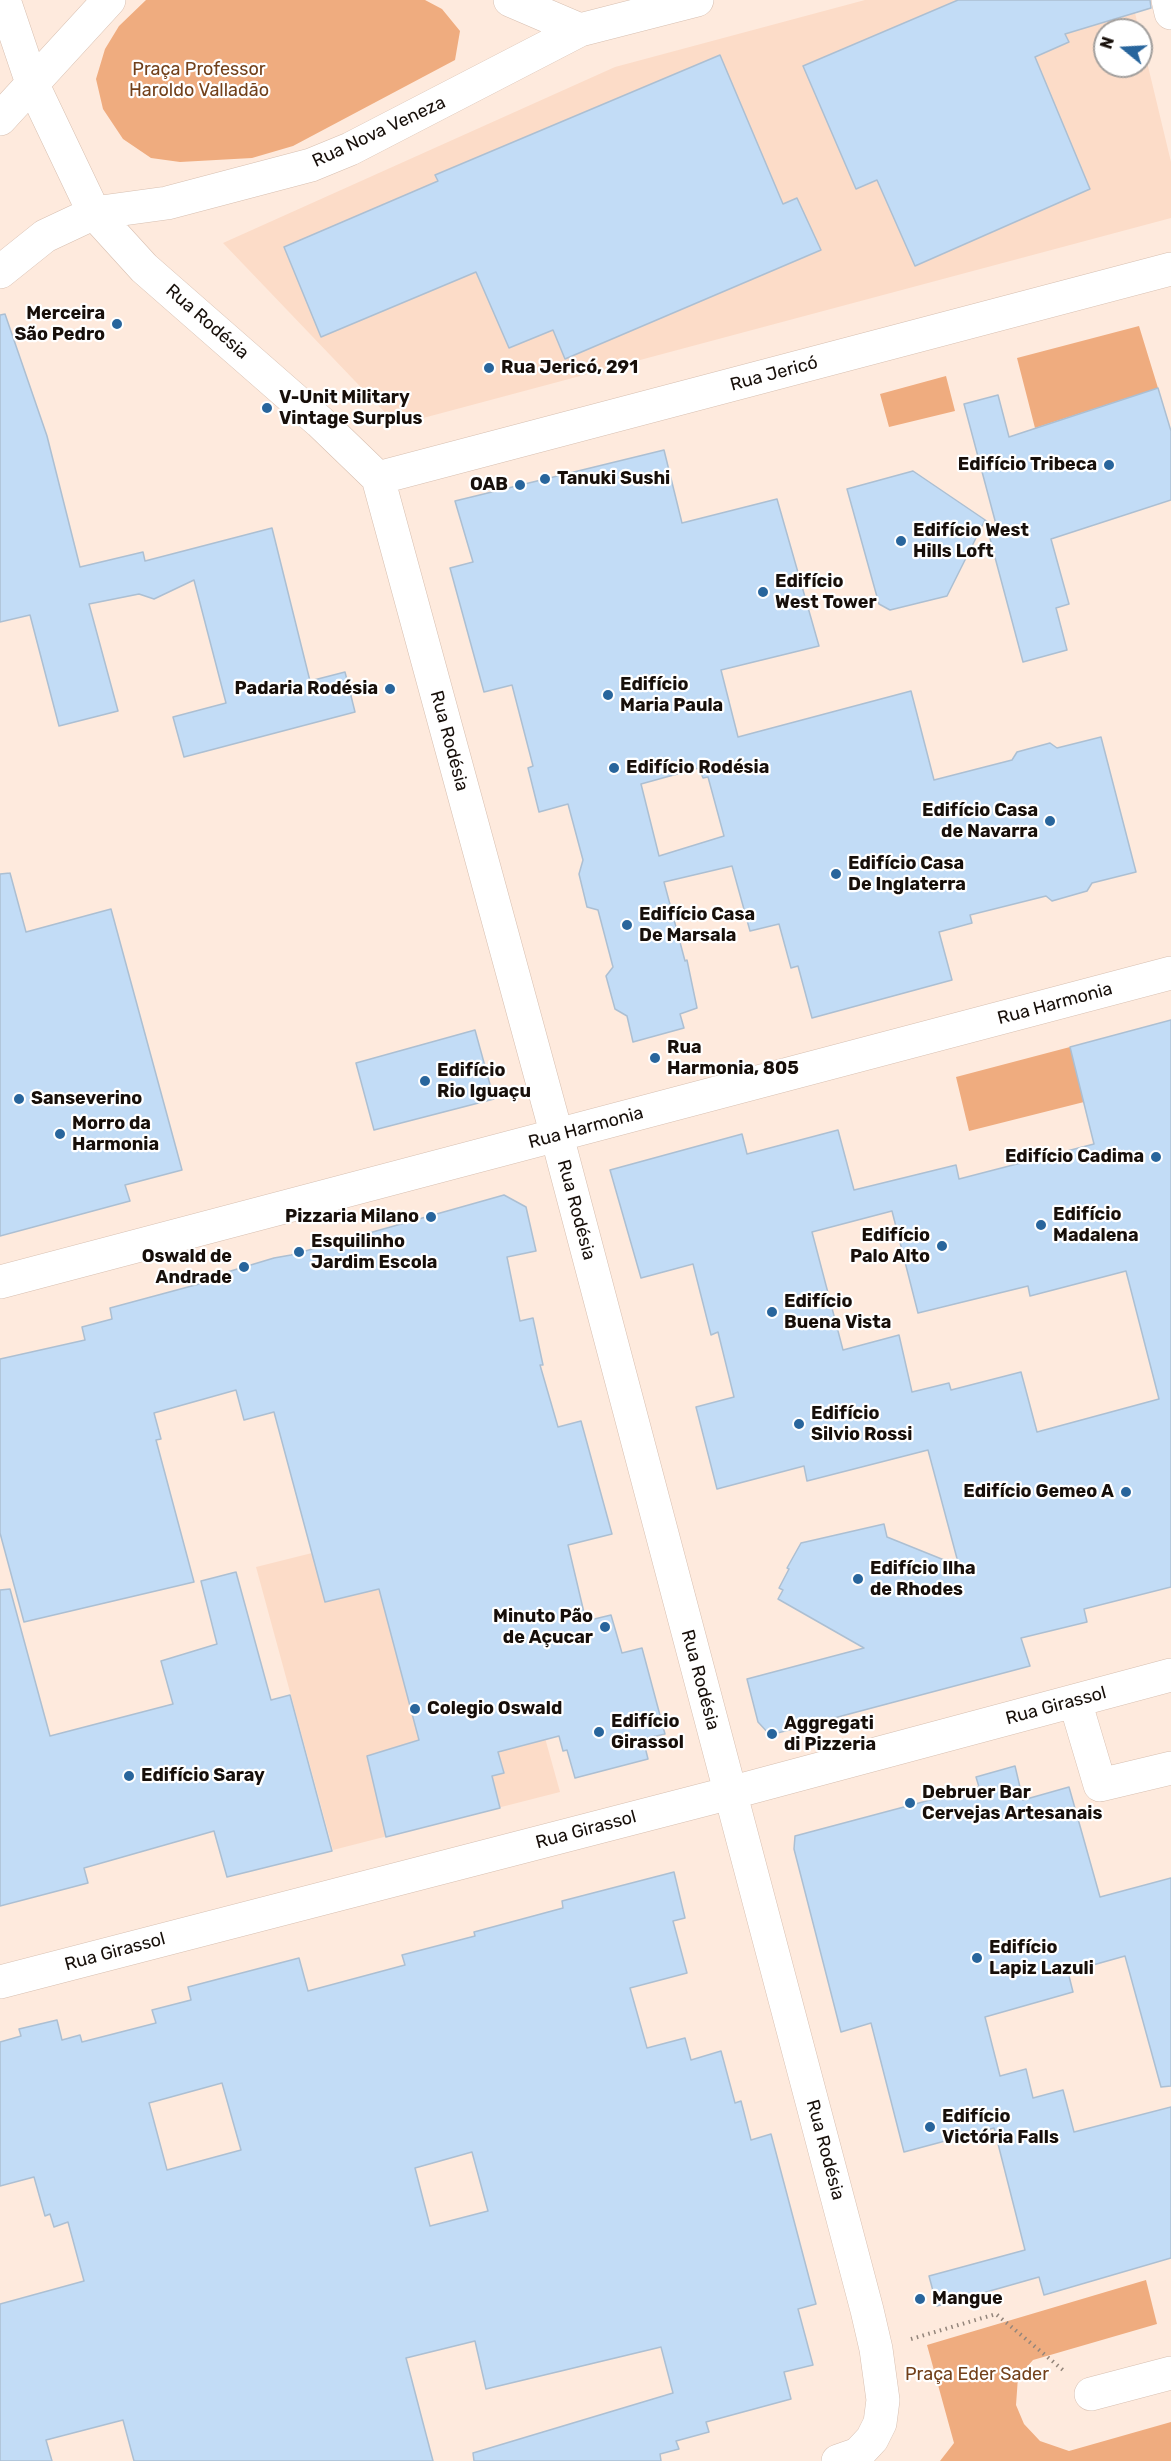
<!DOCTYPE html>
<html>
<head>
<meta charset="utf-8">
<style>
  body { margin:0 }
  #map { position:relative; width:1171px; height:2461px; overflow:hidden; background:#feeadd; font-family:Rubik,sans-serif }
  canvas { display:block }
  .north { position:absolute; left:1093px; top:18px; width:60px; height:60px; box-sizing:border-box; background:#fff; border:2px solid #a29f9d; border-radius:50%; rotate:288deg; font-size:16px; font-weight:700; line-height:24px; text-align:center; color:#170f0a }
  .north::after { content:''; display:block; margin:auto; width:21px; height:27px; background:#28659c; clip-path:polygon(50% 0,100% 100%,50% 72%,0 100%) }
</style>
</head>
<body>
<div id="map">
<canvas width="1171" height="2461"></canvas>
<div class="north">N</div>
</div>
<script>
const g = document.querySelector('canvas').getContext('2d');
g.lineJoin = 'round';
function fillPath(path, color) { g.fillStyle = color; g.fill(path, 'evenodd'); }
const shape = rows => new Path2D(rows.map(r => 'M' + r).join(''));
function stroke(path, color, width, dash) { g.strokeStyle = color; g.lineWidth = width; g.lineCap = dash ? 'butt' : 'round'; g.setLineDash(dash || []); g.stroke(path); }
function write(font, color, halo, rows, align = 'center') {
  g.font = font + ' Rubik,sans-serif'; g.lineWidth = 4.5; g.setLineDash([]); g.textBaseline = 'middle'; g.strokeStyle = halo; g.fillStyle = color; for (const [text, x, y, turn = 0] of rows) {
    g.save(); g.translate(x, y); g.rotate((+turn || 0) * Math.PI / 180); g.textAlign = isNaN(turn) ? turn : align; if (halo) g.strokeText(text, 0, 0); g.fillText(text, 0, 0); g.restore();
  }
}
fillPath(shape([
  [865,0,1132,0,1139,30,1105,30,1105,66,1141,66,1141,37,1171,162,1171,218,397,425,223,243,615,67],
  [312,1553,325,1602,439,1575,512,1619,560,1792,333,1850,256,1567]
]), '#fcdcc8');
fillPath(shape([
  [146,0,425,0,442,9,460,31,455,60,293,146,252,158,180,162,151,158,123,139,103,109,96,79,105,49,119,26],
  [1139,326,1158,388,1035,428,1017,358],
  [946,376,955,411,889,427,880,394],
  [1070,1047,1084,1102,969,1131,956,1077],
  [1146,2280,1157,2324,1033,2360,1018,2377,1016,2405,1024,2424,1040,2441,1069,2451,1171,2422,1171,2461,940,2461,954,2443,927,2345]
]), '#efac7f');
const building = shape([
  [958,0,1150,0,1151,8,1065,34,1069,42,1035,57,1090,189,915,266,877,180,856,189,803,66,958,0],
  [720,55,783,204,797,198,821,250,565,359,553,330,509,348,476,272,321,337,284,247,438,181,435,175,720,55],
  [5,314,47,436,80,567,143,552,145,561,272,528,310,681,345,672,355,712,184,757,173,717,226,703,194,580,154,599,139,594,89,604,118,711,59,726,30,615,0,622,0,315,5,314],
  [1158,388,1171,431,1171,500,1051,539,1069,604,1056,608,1067,650,1023,662,985,520,947,596,890,610,879,604,847,489,913,471,997,528,964,404,998,395,1009,437,1158,388],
  [664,450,682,523,777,499,819,646,721,670,738,737,911,691,934,780,1012,760,1017,752,1050,743,1057,748,1101,737,1136,872,1092,883,1087,891,1052,901,1046,896,970,915,972,923,939,932,952,980,812,1018,798,966,791,968,779,924,750,931,732,866,664,882,685,961,687,960,697,1008,680,1014,684,1028,633,1042,627,1016,615,1009,606,976,613,967,598,910,587,907,579,874,583,860,568,804,539,812,528,768,533,766,512,685,484,692,450,568,473,562,455,501,664,450],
  [699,768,703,778,708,777,724,836,659,856,641,784,699,768],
  [10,873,26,932,111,909,182,1170,125,1185,130,1201,0,1236,0,874,10,873],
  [1171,1020,1171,1587,1084,1609,1087,1622,1021,1638,1030,1666,770,1735,758,1722,747,1679,864,1648,778,1599,783,1590,779,1588,789,1569,787,1568,801,1543,884,1524,887,1537,959,1566,928,1450,807,1481,804,1466,717,1489,696,1407,734,1397,718,1332,711,1335,693,1264,641,1278,610,1170,742,1134,747,1154,838,1130,854,1190,956,1165,959,1179,1094,1144,1070,1047,1171,1020],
  [892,1211,918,1313,1028,1286,1030,1296,1126,1271,1159,1399,1037,1432,1021,1372,951,1390,949,1383,912,1392,899,1335,843,1350,812,1232,892,1211],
  [475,1030,494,1099,374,1130,356,1063,475,1030],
  [504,1195,526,1207,536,1251,507,1257,520,1321,533,1318,543,1365,540,1365,558,1427,581,1421,612,1534,568,1545,586,1621,611,1615,622,1653,642,1648,665,1734,643,1739,648,1759,575,1778,567,1750,563,1751,559,1736,498,1752,504,1773,492,1776,500,1808,386,1837,367,1756,419,1740,379,1589,325,1602,274,1412,244,1420,236,1390,154,1413,161,1439,156,1440,194,1582,24,1622,0,1533,0,1359,85,1340,82,1327,112,1319,110,1308,225,1277,224,1273,274,1258,291,1255,504,1195],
  [236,1572,271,1700,290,1695,332,1851,227,1877,214,1831,84,1868,88,1883,0,1906,0,1590,10,1589,50,1736,173,1704,161,1661,217,1644,201,1581,236,1572],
  [1015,1766,1023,1800,1069,1787,1100,1897,1171,1878,1171,2086,1161,2087,1125,1956,1068,1972,1073,1992,985,2017,1000,2076,1026,2069,1033,2098,1063,2090,1074,2132,1171,2107,1171,2258,1044,2295,1039,2277,937,2306,929,2276,1025,2250,994,2128,904,2152,871,2023,841,2032,794,1849,795,1836,979,1787,976,1777,1015,1766],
  [674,1872,685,1918,673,1921,687,1973,630,1988,647,2048,685,2038,691,2060,721,2051,735,2103,741,2101,751,2140,771,2134,816,2304,798,2309,813,2365,784,2372,791,2399,706,2422,709,2432,676,2441,679,2449,660,2454,661,2461,474,2461,473,2453,673,2393,661,2347,486,2389,475,2341,406,2358,433,2461,134,2461,123,2420,46,2440,52,2461,0,2461,0,2304,84,2281,68,2222,54,2227,50,2214,45,2216,34,2177,0,2186,0,2042,21,2036,19,2029,57,2020,62,2040,80,2035,82,2042,156,2023,152,2010,191,2000,188,1987,299,1958,308,1991,405,1965,402,1955,475,1936,474,1932,563,1908,562,1901,674,1872],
  [222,2083,241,2150,167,2170,149,2103,222,2083],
  [472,2152,488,2211,430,2226,415,2168,472,2152]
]);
fillPath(building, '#c2dcf6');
stroke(building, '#acbfd2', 1.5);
const minor = shape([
  [4,0,32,83,94,213,144,268,320,422,378,478,557,1136,867,2310,876,2349,883,2400,880,2423,872,2439,858,2454,838,2461],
  [510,0,580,30],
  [1168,0,1171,13],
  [0,119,109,0],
  [0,272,45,236,94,213,167,203,311,165,350,149,580,30,697,0],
  [378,478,1171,269],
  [0,1282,1171,973],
  [1075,1701,1100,1785,1171,1768],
  [0,1982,730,1793,1171,1675],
  [1091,2394,1171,2373]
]);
stroke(minor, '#d7bfb0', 34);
stroke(shape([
  [911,2339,996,2314,1063,2370]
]), '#93857b', 4, [1.5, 4.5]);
stroke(minor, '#fff', 33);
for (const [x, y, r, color] of [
  [117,324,6,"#28659c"],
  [489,368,6,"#28659c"],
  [267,408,6,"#28659c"],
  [1109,465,6,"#28659c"],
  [545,479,6,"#28659c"],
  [520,485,6,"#28659c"],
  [901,541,6,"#28659c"],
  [763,592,6,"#28659c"],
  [390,689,6,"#28659c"],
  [608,695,6,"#28659c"],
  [614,768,6,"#28659c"],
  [1050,821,6,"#28659c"],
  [836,874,6,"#28659c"],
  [627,925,6,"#28659c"],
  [655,1058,6,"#28659c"],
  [425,1081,6,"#28659c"],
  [19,1099,6,"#28659c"],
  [60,1134,6,"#28659c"],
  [1156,1157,6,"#28659c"],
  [431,1217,6,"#28659c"],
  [1041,1225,6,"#28659c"],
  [942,1246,6,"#28659c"],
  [299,1252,6,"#28659c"],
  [244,1267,6,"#28659c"],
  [772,1312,6,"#28659c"],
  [799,1424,6,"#28659c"],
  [1126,1492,6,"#28659c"],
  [858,1579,6,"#28659c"],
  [605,1627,6,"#28659c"],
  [415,1709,6,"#28659c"],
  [599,1732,6,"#28659c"],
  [772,1734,6,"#28659c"],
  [129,1776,6,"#28659c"],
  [910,1803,6,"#28659c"],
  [977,1958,6,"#28659c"],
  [930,2127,6,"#28659c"],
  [920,2299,6,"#28659c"]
]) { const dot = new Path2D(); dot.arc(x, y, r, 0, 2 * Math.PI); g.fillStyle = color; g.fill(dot); stroke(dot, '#fff', 2); }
write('18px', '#72401a', '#fff', [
  ["Praça Professor",199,70],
  ["Haroldo Valladão",199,91],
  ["Praça Eder Sader",977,2375]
]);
write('18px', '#170f0a', '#fff', [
  ["Rua Nova Veneza",379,132,-25],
  ["Rua Rodésia",207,322,41],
  ["Rua Jericó",774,374,-15],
  ["Rua Rodésia",449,741,75],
  ["Rua Harmonia",1055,1004,-15],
  ["Rua Harmonia",586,1128,-15],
  ["Rua Rodésia",576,1210,75],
  ["Rua Rodésia",700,1680,75],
  ["Rua Girassol",1056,1706,-15],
  ["Rua Girassol",586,1830,-15],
  ["Rua Girassol",115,1952,-15],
  ["Rua Rodésia",825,2150,75]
]);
write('bold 18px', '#170f0a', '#fff', [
  ["Merceira",105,314,"right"],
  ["São Pedro",105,335,"right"],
  ["Rua Jericó, 291",501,368],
  ["V-Unit Military",279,398],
  ["Vintage Surplus",279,419],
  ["Edifício Tribeca",1097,465,"right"],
  ["Tanuki Sushi",557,479],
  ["OAB",508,485,"right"],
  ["Edifício West",913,531],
  ["Hills Loft",913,552],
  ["Edifício",775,582],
  ["West Tower",775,603],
  ["Edifício",620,685],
  ["Maria Paula",620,706],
  ["Padaria Rodésia",378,689,"right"],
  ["Edifício Rodésia",626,768],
  ["Edifício Casa",1038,811,"right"],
  ["de Navarra",1038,832,"right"],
  ["Edifício Casa",848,864],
  ["De Inglaterra",848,885],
  ["Edifício Casa",639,915],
  ["De Marsala",639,936],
  ["Rua",667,1048],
  ["Harmonia, 805",667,1069],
  ["Edifício",437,1071],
  ["Rio Iguaçu",437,1092],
  ["Sanseverino",31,1099],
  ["Morro da",72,1124],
  ["Harmonia",72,1145],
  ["Edifício Cadima",1144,1157,"right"],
  ["Edifício",1053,1215],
  ["Madalena",1053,1236],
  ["Pizzaria Milano",419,1217,"right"],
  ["Edifício",930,1236,"right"],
  ["Palo Alto",930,1257,"right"],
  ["Esquilinho",311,1242],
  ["Jardim Escola",311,1263],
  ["Oswald de",232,1257,"right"],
  ["Andrade",232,1278,"right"],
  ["Edifício",784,1302],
  ["Buena Vista",784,1323],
  ["Edifício",811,1414],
  ["Silvio Rossi",811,1435],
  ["Edifício Gemeo A",1114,1492,"right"],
  ["Edifício Ilha",870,1569],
  ["de Rhodes",870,1590],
  ["Minuto Pão",593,1617,"right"],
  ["de Açucar",593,1638,"right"],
  ["Colegio Oswald",427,1709],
  ["Edifício",611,1722],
  ["Girassol",611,1743],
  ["Aggregati",784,1724],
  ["di Pizzeria",784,1745],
  ["Edifício Saray",141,1776],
  ["Debruer Bar",922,1793],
  ["Cervejas Artesanais",922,1814],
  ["Edifício",989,1948],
  ["Lapiz Lazuli",989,1969],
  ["Edifício",942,2117],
  ["Victória Falls",942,2138],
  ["Mangue",932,2299]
], 'left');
</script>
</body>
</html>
